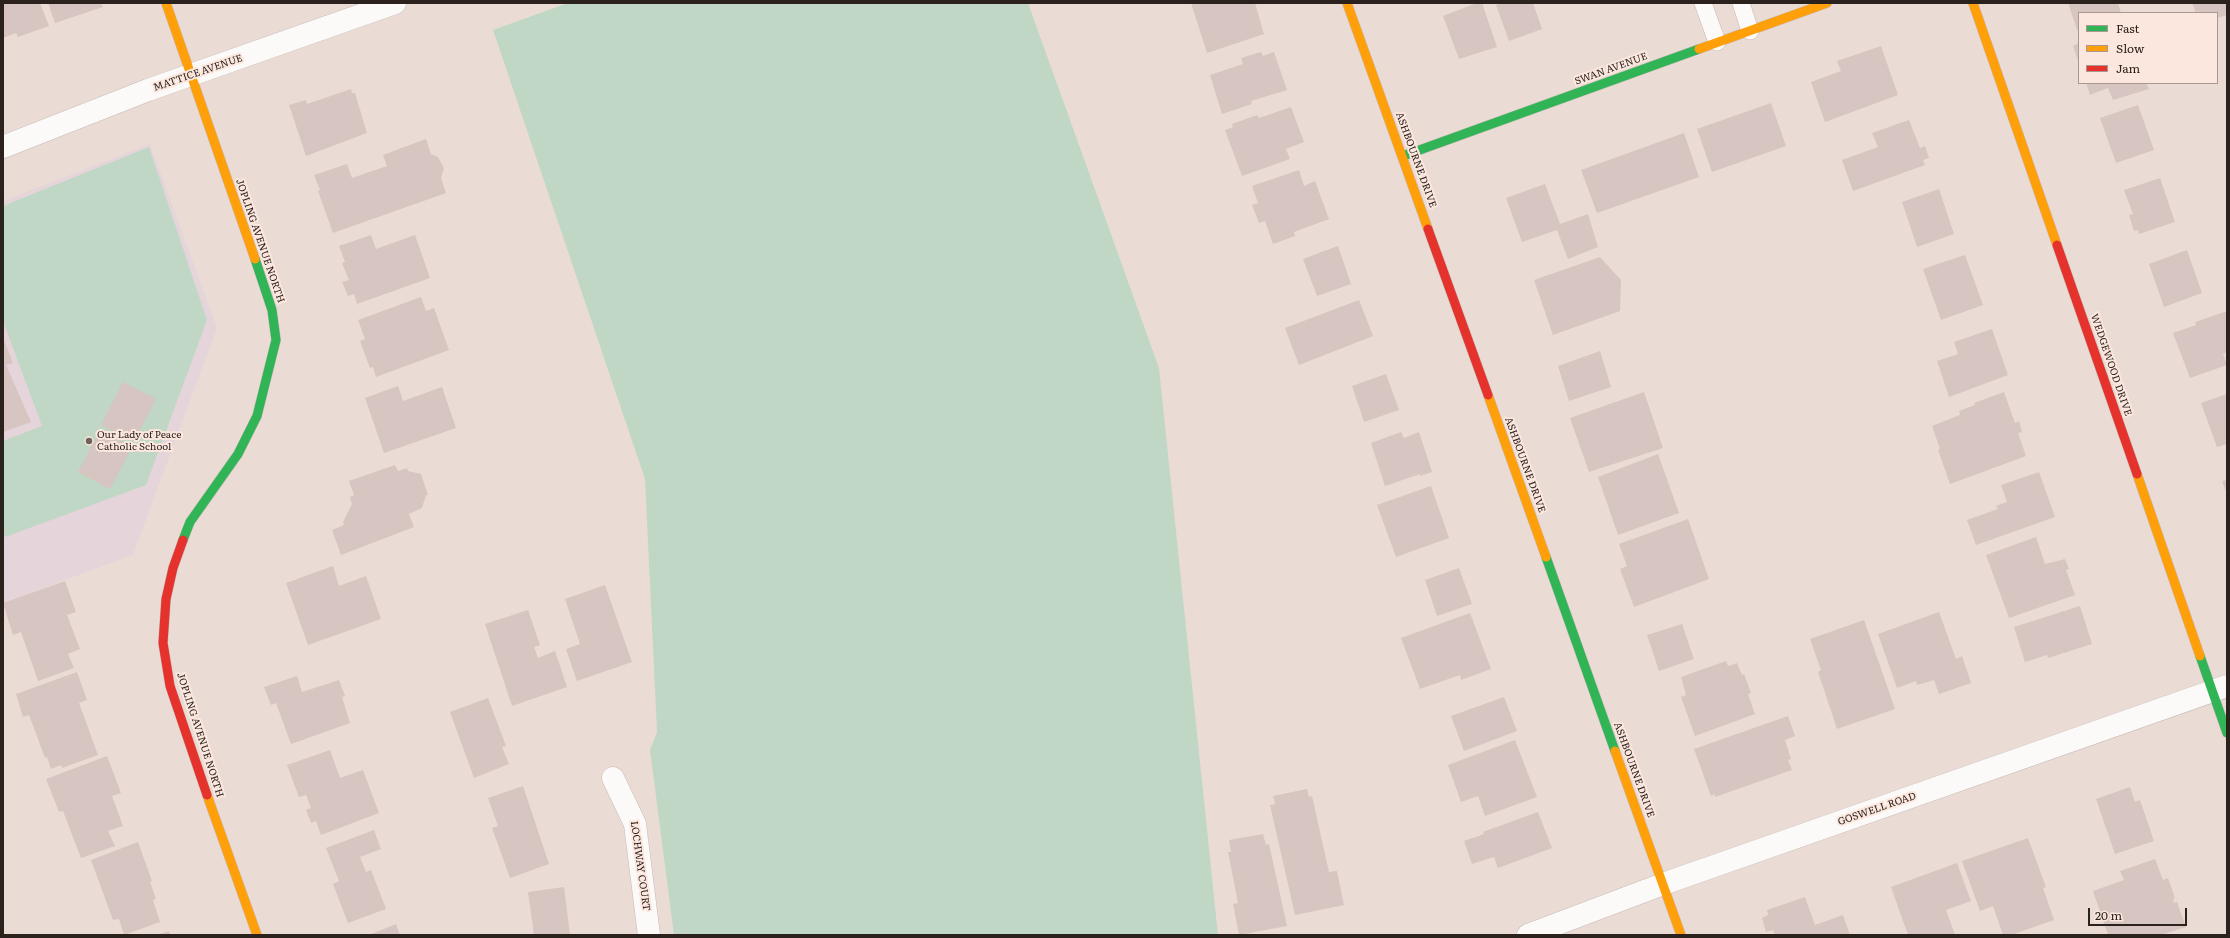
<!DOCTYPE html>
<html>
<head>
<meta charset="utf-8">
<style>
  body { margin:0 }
  #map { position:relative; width:2230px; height:938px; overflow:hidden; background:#eadcd5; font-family:Literata,serif }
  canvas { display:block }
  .frame { position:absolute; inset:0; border:4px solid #2b221d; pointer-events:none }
  .legend { position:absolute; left:2078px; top:12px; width:140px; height:72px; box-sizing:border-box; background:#fce7de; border:1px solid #a89891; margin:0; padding:5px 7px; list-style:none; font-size:12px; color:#2b221d }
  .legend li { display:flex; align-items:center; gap:8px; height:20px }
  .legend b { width:20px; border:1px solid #a89891 }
  .scale { position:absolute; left:2088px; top:908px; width:99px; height:18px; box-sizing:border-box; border:2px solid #2b221d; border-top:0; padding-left:5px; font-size:12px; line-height:14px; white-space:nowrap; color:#2b221d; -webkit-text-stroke:3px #fce7de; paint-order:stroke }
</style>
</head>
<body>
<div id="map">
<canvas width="2230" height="938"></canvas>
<div class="frame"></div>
<ul class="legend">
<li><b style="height:5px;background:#30b455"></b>Fast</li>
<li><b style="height:5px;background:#ff9f0a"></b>Slow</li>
<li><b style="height:5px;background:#e5322d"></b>Jam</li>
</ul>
<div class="scale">20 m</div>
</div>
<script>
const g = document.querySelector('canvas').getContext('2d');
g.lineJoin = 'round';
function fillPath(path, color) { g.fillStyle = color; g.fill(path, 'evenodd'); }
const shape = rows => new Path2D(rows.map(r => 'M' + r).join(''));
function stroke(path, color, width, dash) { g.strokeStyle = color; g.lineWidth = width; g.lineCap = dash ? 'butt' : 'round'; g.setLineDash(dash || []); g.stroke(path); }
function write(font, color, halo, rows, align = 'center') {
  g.font = font + ' Literata,serif'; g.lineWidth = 4; g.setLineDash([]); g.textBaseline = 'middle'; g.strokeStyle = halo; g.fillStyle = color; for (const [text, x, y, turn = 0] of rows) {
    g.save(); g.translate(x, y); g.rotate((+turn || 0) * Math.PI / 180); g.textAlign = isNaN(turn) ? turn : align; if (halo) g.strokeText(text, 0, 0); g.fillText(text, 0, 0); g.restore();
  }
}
fillPath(shape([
  [150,144,217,328,133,555,3,603,3,201]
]), '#e5d4da');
fillPath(shape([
  [568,3,1028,3,1159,368,1218,935,674,935,650,750,657,732,645,479,493,30],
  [149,147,207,320,146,485,5,537,3,530,3,441,42,426,3,321,3,206]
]), '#c0d7c6');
fillPath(shape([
  [3,3,40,3,49,26,18,37,16,33,3,38],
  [48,3,101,3,103,7,55,23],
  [1191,3,1255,3,1264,34,1207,53],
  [1477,3,1482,3,1497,47,1459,59,1443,16],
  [1503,3,1533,3,1542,29,1509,41,1496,5],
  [2068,3,2118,3,2121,13,2079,13,2079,29,2077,30],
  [2192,3,2227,3,2227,15,2217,18,2217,13,2196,13],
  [2079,43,2079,63,2073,46],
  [1881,46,1898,95,1825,122,1811,82,1841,71,1837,61],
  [1261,52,1263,56,1274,52,1287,90,1251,101,1252,104,1222,114,1210,75,1243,64,1241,58],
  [2086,83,2146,83,2149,89,2113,100,2108,88,2090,95],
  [351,89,352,93,355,93,367,133,306,156,289,105,306,100,307,104],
  [1771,103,1786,146,1712,172,1697,129],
  [2138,105,2154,150,2116,163,2100,118],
  [1291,107,1304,142,1286,149,1290,159,1242,176,1225,130,1233,127,1232,124,1257,115,1259,118],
  [1909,120,1920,148,1925,146,1929,158,1923,160,1925,165,1853,191,1842,160,1878,147,1872,133],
  [1684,133,1699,177,1597,213,1581,170],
  [426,139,431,154,438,157,444,168,441,178,446,193,333,233,318,191,320,190,314,175,347,164,352,178,387,166,383,155],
  [1299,170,1304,186,1315,181,1329,219,1294,232,1295,236,1273,244,1265,221,1259,223,1252,205,1258,203,1252,186],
  [2160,178,2175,222,2139,234,2138,230,2134,231,2129,215,2133,214,2124,190],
  [1545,184,1560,224,1588,214,1598,247,1568,259,1557,230,1522,242,1506,198],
  [1939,189,1954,234,1917,247,1902,202],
  [371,235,376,249,415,235,430,278,357,304,354,294,348,296,342,282,349,280,342,263,345,262,339,246],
  [1338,246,1351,284,1317,296,1303,259],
  [2187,250,2202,293,2164,307,2149,264],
  [1965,255,1983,305,1941,320,1923,269],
  [1600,257,1621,280,1620,311,1553,335,1534,280],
  [421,297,426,311,434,308,449,350,376,377,373,367,370,368,360,341,365,339,358,320],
  [1359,300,1373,336,1299,365,1285,328],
  [2227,311,2227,352,2223,354,2227,365,2190,378,2173,333,2196,325,2195,322],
  [1992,329,2008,375,1949,397,1937,361,1958,354,1954,342],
  [3,338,13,363,6,365,31,422,3,432],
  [1600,351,1611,387,1569,401,1558,366],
  [1386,374,1399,410,1364,422,1352,386],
  [123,382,156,399,134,442,101,425],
  [398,386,403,401,442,387,456,428,384,453,365,398],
  [1644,392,1663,448,1589,472,1570,418],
  [2004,392,2015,423,2019,421,2022,432,2018,433,2026,456,1950,484,1938,450,1940,449,1932,426,1960,415,1959,411,1975,405,1974,403],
  [2227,394,2227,444,2217,447,2201,403],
  [100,430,132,447,110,489,78,472],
  [1401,432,1404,438,1419,432,1432,472,1420,476,1420,474,1385,486,1371,443],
  [1658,454,1679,513,1618,535,1598,477],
  [395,465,398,471,407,468,408,471,421,474,428,495,426,495,422,508,409,514,414,527,341,555,332,530,344,525,343,522,352,504,350,497,354,495,349,481],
  [2039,472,2055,517,1976,545,1967,520,1998,509,1996,506,2007,502,2001,485],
  [2227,480,2227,494,2222,481],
  [1431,486,1449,538,1396,557,1377,505],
  [1688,519,1709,579,1634,607,1620,569,1627,566,1619,544],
  [2036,537,2045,564,2065,559,2069,569,2066,570,2075,595,2009,618,1986,555],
  [333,566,339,586,366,576,381,619,308,645,286,583],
  [1459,568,1472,604,1437,616,1425,580],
  [65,581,76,612,67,615,80,649,68,654,74,668,38,681,21,632,13,635,3,603],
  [605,585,632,662,577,681,566,649,580,644,565,599],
  [2080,606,2092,644,2048,658,2047,655,2025,662,2014,627],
  [528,610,540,645,534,647,538,658,555,651,567,687,512,706,485,624],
  [1939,612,1956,659,1962,656,1971,683,1939,694,1934,680,1917,685,1916,681,1897,688,1878,634],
  [1470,613,1491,669,1461,680,1460,675,1420,689,1401,638],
  [1864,620,1895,709,1837,729,1818,672,1821,670,1810,639],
  [1682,624,1694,659,1659,671,1647,635],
  [1726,661,1728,666,1737,663,1742,675,1744,674,1751,693,1748,694,1755,714,1695,736,1681,697,1686,695,1681,677],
  [77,672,87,700,79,703,98,755,62,768,61,765,51,769,47,757,45,758,29,715,23,717,16,694],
  [297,676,302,692,339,680,345,696,342,697,350,723,291,744,276,703,271,705,264,687],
  [1504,697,1517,731,1464,751,1451,716],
  [488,698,506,746,502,747,509,764,474,778,450,712],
  [1788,716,1795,736,1785,740,1791,759,1788,760,1792,770,1715,797,1715,794,1711,796,1694,749],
  [1515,740,1537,797,1485,816,1478,796,1461,802,1448,765],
  [330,750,340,778,363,770,379,813,321,835,316,821,311,823,306,810,311,808,306,795,299,797,287,765],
  [107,756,121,793,112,796,123,826,108,831,115,846,81,858,63,811,59,812,46,779],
  [523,786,549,864,510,878,492,828,498,826,488,798],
  [2130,787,2135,802,2140,800,2154,841,2115,854,2096,799],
  [1307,789,1309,797,1312,796,1329,872,1337,871,1344,905,1295,915,1270,805,1275,804,1273,796],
  [1538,812,1552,848,1498,868,1494,857,1472,864,1464,841,1484,834,1483,832],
  [374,830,381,849,360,857,366,872,371,870,386,909,348,923,333,884,339,881,326,848],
  [1263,834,1266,845,1269,844,1287,926,1239,935,1233,904,1238,903,1228,852,1231,852,1229,840],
  [2028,838,2046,887,2043,888,2054,920,2011,935,2003,935,1993,906,1980,911,1962,861],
  [138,842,152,881,150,882,156,899,153,900,160,922,124,935,119,919,113,920,91,860],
  [2155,859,2163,880,2168,878,2175,898,2173,899,2174,903,2177,902,2186,927,2161,935,2108,935,2093,891,2124,880,2120,871],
  [1957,863,1971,901,1946,910,1955,935,1908,935,1891,887],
  [564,887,570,935,534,935,528,892],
  [1805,897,1815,925,1843,915,1850,935,1775,935,1773,930,1766,932,1762,918,1768,915,1767,910],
  [396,924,400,935,369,935],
  [169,931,170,935,157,935]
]), '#d6c5c0');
const lane = shape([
  [1703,3,1717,42],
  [1741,3,1750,31]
]);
const street = shape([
  [3,147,148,90,395,3],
  [613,778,635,824,649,935],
  [1528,935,1663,884,2227,686]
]);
const fast = shape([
  [1403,156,1699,49],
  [183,540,190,522,238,454,257,416,276,340,272,310,255,259],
  [1546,557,1615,751],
  [2200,656,2227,733]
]);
const slow = shape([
  [166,3,255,259],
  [1347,3,1428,229],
  [1973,3,2057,245],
  [1699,49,1827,3],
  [1488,395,1546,557],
  [2137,474,2200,656],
  [1615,751,1681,935],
  [207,795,257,935]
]);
const jam = shape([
  [1428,229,1488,395],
  [2057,245,2137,474],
  [183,540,173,568,166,599,163,643,170,686,207,795]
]);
stroke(lane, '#c5bab5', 18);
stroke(street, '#c5bab5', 23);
stroke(fast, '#c5bab5', 10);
stroke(slow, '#c5bab5', 10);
stroke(jam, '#c5bab5', 10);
stroke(lane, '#fcfaf9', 17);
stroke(street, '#fcfaf9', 22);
stroke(fast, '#30b455', 9);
stroke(slow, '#ff9f0a', 9);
stroke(jam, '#e5322d', 9);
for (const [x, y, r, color] of [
  [89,441,4,"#6e635d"]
]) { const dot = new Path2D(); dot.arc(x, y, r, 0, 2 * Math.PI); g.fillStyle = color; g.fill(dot); stroke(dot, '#fce7de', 1.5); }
write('10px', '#2b221d', '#fce7de', [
  ["SWAN AVENUE",1611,69,-20],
  ["MATTICE AVENUE",198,73,-19],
  ["ASHBOURNE DRIVE",1416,160,70],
  ["JOPLING AVENUE NORTH",260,241,71],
  ["WEDGEWOOD DRIVE",2111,365,71],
  ["ASHBOURNE DRIVE",1525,465,70],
  ["JOPLING AVENUE NORTH",200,735,72],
  ["ASHBOURNE DRIVE",1634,770,70],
  ["GOSWELL ROAD",1877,809,-19],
  ["LOCHWAY COURT",640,866,82]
]);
write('10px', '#2b221d', '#fce7de', [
  ["Our Lady of Peace",97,435],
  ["Catholic School",97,447]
], 'left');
</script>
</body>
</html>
